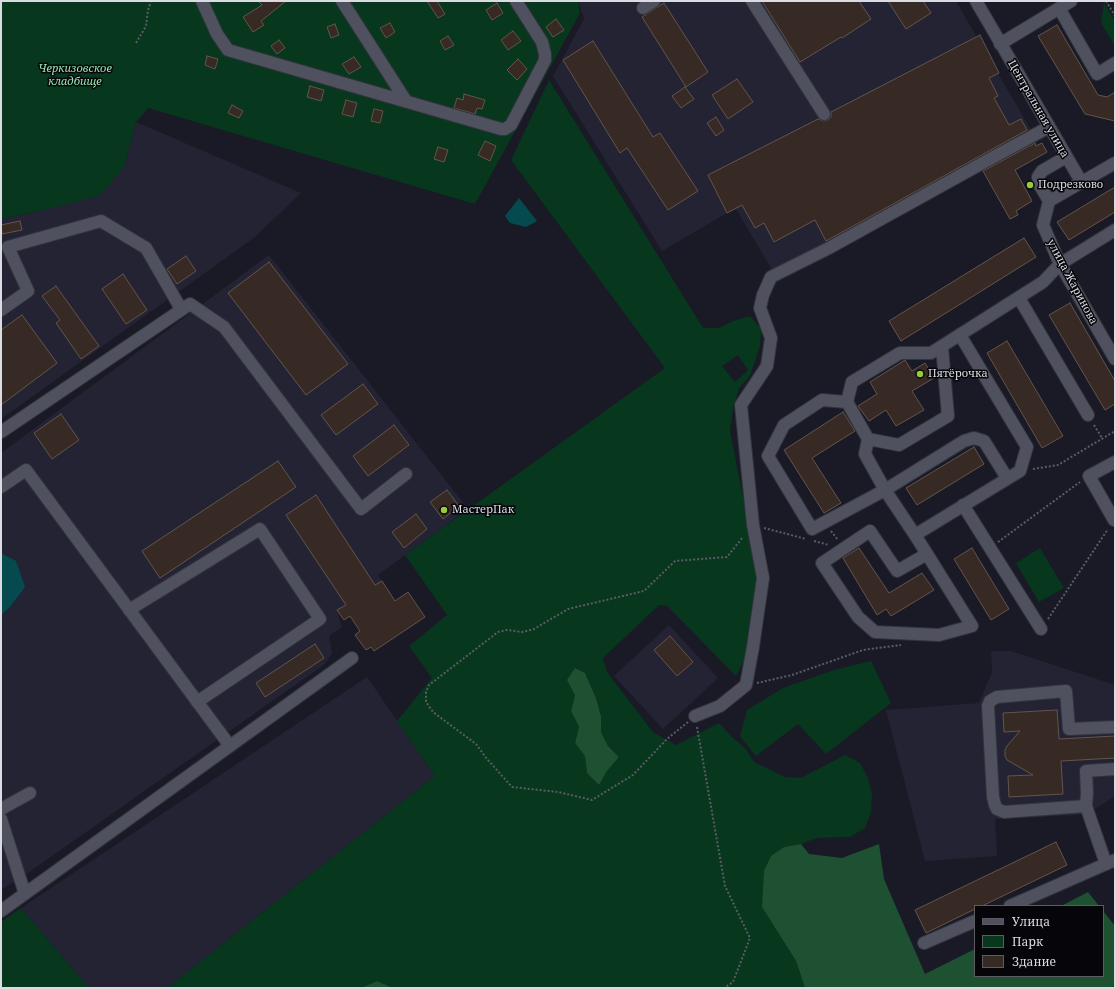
<!DOCTYPE html>
<html>
<head>
<meta charset="utf-8">
<style>
  body { margin:0 }
  #map { position:relative; width:1116px; height:989px; overflow:hidden; background:#1a1a26; font-family:"Noto Serif",serif }
  canvas { display:block }
  .frame { position:absolute; inset:0; border:2px solid #dadbe3; pointer-events:none }
  .legend { position:absolute; left:974px; top:905px; width:130px; height:72px; box-sizing:border-box; background:#06060a; border:1px solid #5b5b61; margin:0; padding:5px 7px; list-style:none; font-size:12px; color:#dadbe3 }
  .legend li { display:flex; align-items:center; gap:8px; height:20px }
  .legend b { width:20px; border:1px solid #5b5b61 }
</style>
</head>
<body>
<div id="map">
<canvas width="1116" height="989"></canvas>
<div class="frame"></div>
<ul class="legend">
<li><b style="height:5px;background:#50515f"></b>Улица</li>
<li><b style="height:11px;background:#07371d"></b>Парк</li>
<li><b style="height:11px;background:#372a24"></b>Здание</li>
</ul>
</div>
<script>
const g = document.querySelector('canvas').getContext('2d');
g.lineJoin = 'round';
function fillPath(path, color) { g.fillStyle = color; g.fill(path, 'evenodd'); }
const shape = rows => new Path2D(rows.map(r => 'M' + r).join(''));
function stroke(path, color, width, dash) { g.strokeStyle = color; g.lineWidth = width; g.lineCap = dash ? 'butt' : 'round'; g.setLineDash(dash || []); g.stroke(path); }
function write(font, color, halo, rows, align = 'center') {
  g.font = font + ' "Noto Serif",serif'; g.lineWidth = 3; g.setLineDash([]); g.textBaseline = 'middle'; g.strokeStyle = halo; g.fillStyle = color; for (const [text, x, y, turn = 0] of rows) {
    g.save(); g.translate(x, y); g.rotate((+turn || 0) * Math.PI / 180); g.textAlign = isNaN(turn) ? turn : align; if (halo) g.strokeText(text, 0, 0); g.fillText(text, 0, 0); g.restore();
  }
}
fillPath(shape([
  [578,1,956,1,997,72,1037,140,839,249,777,278,736,209,727,213,662,251,553,76,584,19],
  [136,122,301,193,255,237,1,419,1,219,57,207,124,167],
  [269,255,468,509,378,575,382,581,337,610,342,627,329,636,332,653,325,664,25,875,1,890,1,453],
  [669,625,718,678,663,729,614,676],
  [991,651,1011,651,1115,685,1115,796,1098,807,1079,815,995,819,997,856,925,861,886,710,979,703,992,672],
  [367,677,435,776,167,988,89,988,21,908]
]), '#232334');
fillPath(shape([
  [1,1,578,1,580,13,475,204,148,108,136,122,124,167,100,195,57,207,1,219],
  [1104,3,1115,21,1115,46,1101,23],
  [549,80,703,328,719,328,733,321,750,316,761,329,760,346,750,376,739,388,733,408,730,431,757,569,754,618,747,655,736,676,667,606,659,605,603,658,607,672,653,732,676,745,719,723,733,738,745,748,754,762,785,777,801,778,845,755,860,763,868,778,872,794,871,812,865,828,850,837,817,838,801,844,784,847,762,907,796,961,805,988,393,988,377,981,361,988,167,988,435,776,397,721,432,678,409,646,447,615,405,555,665,368,511,160],
  [738,355,748,370,735,382,722,366],
  [575,668,585,673,596,698,601,716,601,732,608,746,619,757,607,771,599,785,587,773,585,756,575,743,579,727,571,711,575,695],
  [1040,548,1064,588,1039,602,1016,563],
  [871,661,891,703,826,754,798,724,756,756,740,736,747,710,783,688,834,670],
  [21,908,89,988,1,988,1,922]
]), '#07371d');
fillPath(shape([
  [575,668,585,673,596,698,601,716,601,732,608,746,619,757,607,771,599,785,587,773,585,756,575,743,579,727,571,711,575,695,567,680],
  [801,844,809,854,842,858,879,844,884,879,925,974,975,949,975,976,1103,976,1103,911,1115,926,1115,985,1111,988,805,988,796,961,762,907,764,871,771,856,784,847],
  [1088,892,1099,906,1061,906],
  [377,981,393,988,361,988]
]), '#1d5131');
fillPath(shape([
  [519,198,537,221,526,227,510,223,505,216],
  [1,553,16,561,25,587,9,608,1,615]
]), '#044a4e');
const building = shape([
  [258,1,286,1,261,21,264,25,253,32,243,17,262,5,258,1],
  [427,1,437,1,445,14,438,18,427,1],
  [762,1,859,1,871,19,842,38,841,37,800,62,762,1],
  [888,1,923,1,931,13,906,29,888,1],
  [497,3,503,13,492,20,486,10,497,3],
  [664,3,708,72,686,87,642,17,664,3],
  [556,19,564,30,553,37,546,27,556,19],
  [390,23,395,32,386,38,380,28,390,23],
  [335,24,339,35,331,38,327,27,335,24],
  [1057,25,1098,95,1107,97,1115,92,1115,121,1085,114,1038,36,1057,25],
  [513,31,521,41,508,50,501,40,513,31],
  [980,35,999,73,989,78,998,96,994,98,1009,125,1021,119,1027,130,826,241,815,220,774,242,764,223,755,228,742,205,727,213,708,175,818,119,824,121,828,120,831,117,831,112,980,35],
  [448,36,454,45,445,50,440,41,448,36],
  [279,40,285,48,277,54,271,46,279,40],
  [593,41,653,137,660,133,698,191,668,210,627,148,620,153,563,60,593,41],
  [207,56,218,59,215,69,205,65,207,56],
  [354,57,361,67,349,74,342,64,354,57],
  [518,59,527,69,517,80,507,70,518,59],
  [737,79,753,102,728,119,712,95,737,79],
  [310,86,324,90,321,101,307,97,310,86],
  [685,87,694,99,681,108,672,96,685,87],
  [464,94,485,100,482,109,477,108,475,114,454,108,457,98,463,100,464,94],
  [346,100,357,103,353,117,342,114,346,100],
  [232,105,243,111,239,118,228,113,232,105],
  [374,109,383,111,380,123,371,121,374,109],
  [716,117,724,130,716,136,707,123,716,117],
  [485,141,496,146,490,161,478,155,485,141],
  [1035,143,1036,146,1042,143,1047,152,1015,170,1032,201,1016,211,1018,215,1010,219,983,171,1035,143],
  [438,147,448,150,444,162,434,159,438,147],
  [1115,187,1115,212,1069,240,1057,222,1115,187],
  [20,221,22,230,2,234,1,225,20,221],
  [1024,238,1036,257,901,341,889,321,1024,238],
  [186,256,196,271,177,284,167,269,186,256],
  [269,262,348,364,306,395,228,293,269,262],
  [123,274,147,310,126,324,102,289,123,274],
  [56,286,99,346,81,359,56,323,60,320,42,296,56,286],
  [1070,303,1115,381,1115,404,1105,410,1049,315,1070,303],
  [22,315,57,363,1,405,1,330,22,315],
  [1007,341,1063,436,1042,448,987,353,1007,341],
  [905,360,912,371,925,363,934,378,912,391,924,410,896,426,886,410,869,421,858,406,877,394,870,382,905,360],
  [363,384,378,404,336,435,321,415,363,384],
  [843,412,855,431,812,458,841,503,824,513,784,450,843,412],
  [61,414,79,440,52,459,34,433,61,414],
  [394,425,409,445,368,476,353,456,394,425],
  [974,447,984,464,917,505,906,488,974,447],
  [278,461,296,487,160,578,142,551,278,461],
  [447,490,459,506,443,519,430,502,447,490],
  [316,495,375,585,382,581,395,601,408,592,425,617,374,651,371,647,366,650,355,635,360,631,350,616,344,620,337,610,346,605,286,515,316,495],
  [416,514,427,529,404,548,392,532,416,514],
  [859,548,889,593,922,573,934,590,891,616,886,609,877,615,843,558,859,548],
  [972,548,1009,609,991,620,954,559,972,548],
  [670,636,693,662,677,676,654,650,670,636],
  [315,644,324,658,265,697,256,683,315,644],
  [1057,710,1059,739,1115,736,1115,758,1061,761,1063,794,1009,797,1008,776,1033,775,1007,760,1005,756,1005,750,1007,746,1020,731,1004,732,1003,713,1057,710],
  [1056,842,1067,865,982,906,975,906,975,909,926,933,915,910,1056,842]
]);
fillPath(building, '#372a24');
stroke(building, '#63544d', 1);
const minor = shape([
  [202,1,217,34,228,50,501,129,505,129,511,125,545,60,545,54,542,42,516,1],
  [342,1,406,101],
  [752,1,824,114],
  [976,1,1082,183],
  [643,8,654,1],
  [1059,8,1097,74,1115,63],
  [1000,44,1071,1],
  [1049,201,1043,225,1060,264,1115,359],
  [1049,201,1115,163],
  [1049,201,1039,184,1038,177,1042,171,1066,157],
  [1019,298,1088,415],
  [1,310,28,291,8,247,101,221,146,248,181,309],
  [847,402,868,439,865,454,885,490,915,535,1020,471,1027,447,960,335],
  [1,432,190,304,224,327,361,509,406,474],
  [868,439,899,445,948,416,942,347],
  [1007,478,984,441,974,438,964,441,885,490,812,529,768,456,784,425,822,400,847,402,852,382,900,353,931,353,1043,282,1060,264,1115,230],
  [1,487,26,470,230,746],
  [963,505,1041,629],
  [1114,520,1089,476,1115,462],
  [915,535,927,554,972,626,939,635,875,632,858,617,822,563,870,531,897,571,927,554],
  [129,610,260,529,320,619,197,702],
  [695,716,720,706,746,685,753,647,763,578,753,525,741,405,767,366,771,338,760,308,763,295,771,277,829,248,988,160,1049,127],
  [1086,806,1004,812,997,809,995,805,993,797,988,706,990,701,997,697,1066,691,1069,729,1115,727],
  [1,809,30,793],
  [1,819,25,894],
  [1106,864,1086,806,1087,793,1086,771,1115,769],
  [1010,906,1115,860],
  [1,911,352,658],
  [924,943,975,921]
]);
stroke(minor, '#34343e', 14);
stroke(shape([
  [1106,1,1115,16],
  [136,43,146,26,148,10,151,1],
  [1094,425,1102,438],
  [1033,469,1058,465,1115,431],
  [764,528,806,539],
  [831,531,838,540],
  [814,541,829,545],
  [998,542,1080,482],
  [1048,619,1108,529],
  [757,683,792,675,863,650,901,645],
  [688,722,667,739,633,775,592,800,558,792,512,787,487,759,476,744,433,712,426,702,426,692,429,685,498,632,507,630,522,632,534,629,568,609,644,591,675,561,727,557,743,537],
  [697,727,725,886,750,938,733,982,724,988]
]), '#5b5c66', 2, [2, 2]);
stroke(minor, '#50515f', 12);
for (const [x, y, r, color] of [
  [1030,185,4,"#96cc3a"],
  [920,374,4,"#96cc3a"],
  [444,510,4,"#96cc3a"]
]) { const dot = new Path2D(); dot.arc(x, y, r, 0, 2 * Math.PI); g.fillStyle = color; g.fill(dot); stroke(dot, '#06060a', 1.5); }
write('italic 11px', '#97e5b0', '#06060a', [
  ["Черкизовское",75,69],
  ["кладбище",75,82]
]);
write('11px', '#dadbe3', '#06060a', [
  ["Центральная улица",1038,109,60],
  ["улица Жаринова",1072,282,62]
]);
write('11px', '#dadbe3', '#06060a', [
  ["Подрезково",1038,185],
  ["Пятёрочка",928,374],
  ["МастерПак",452,510]
], 'left');
</script>
</body>
</html>
